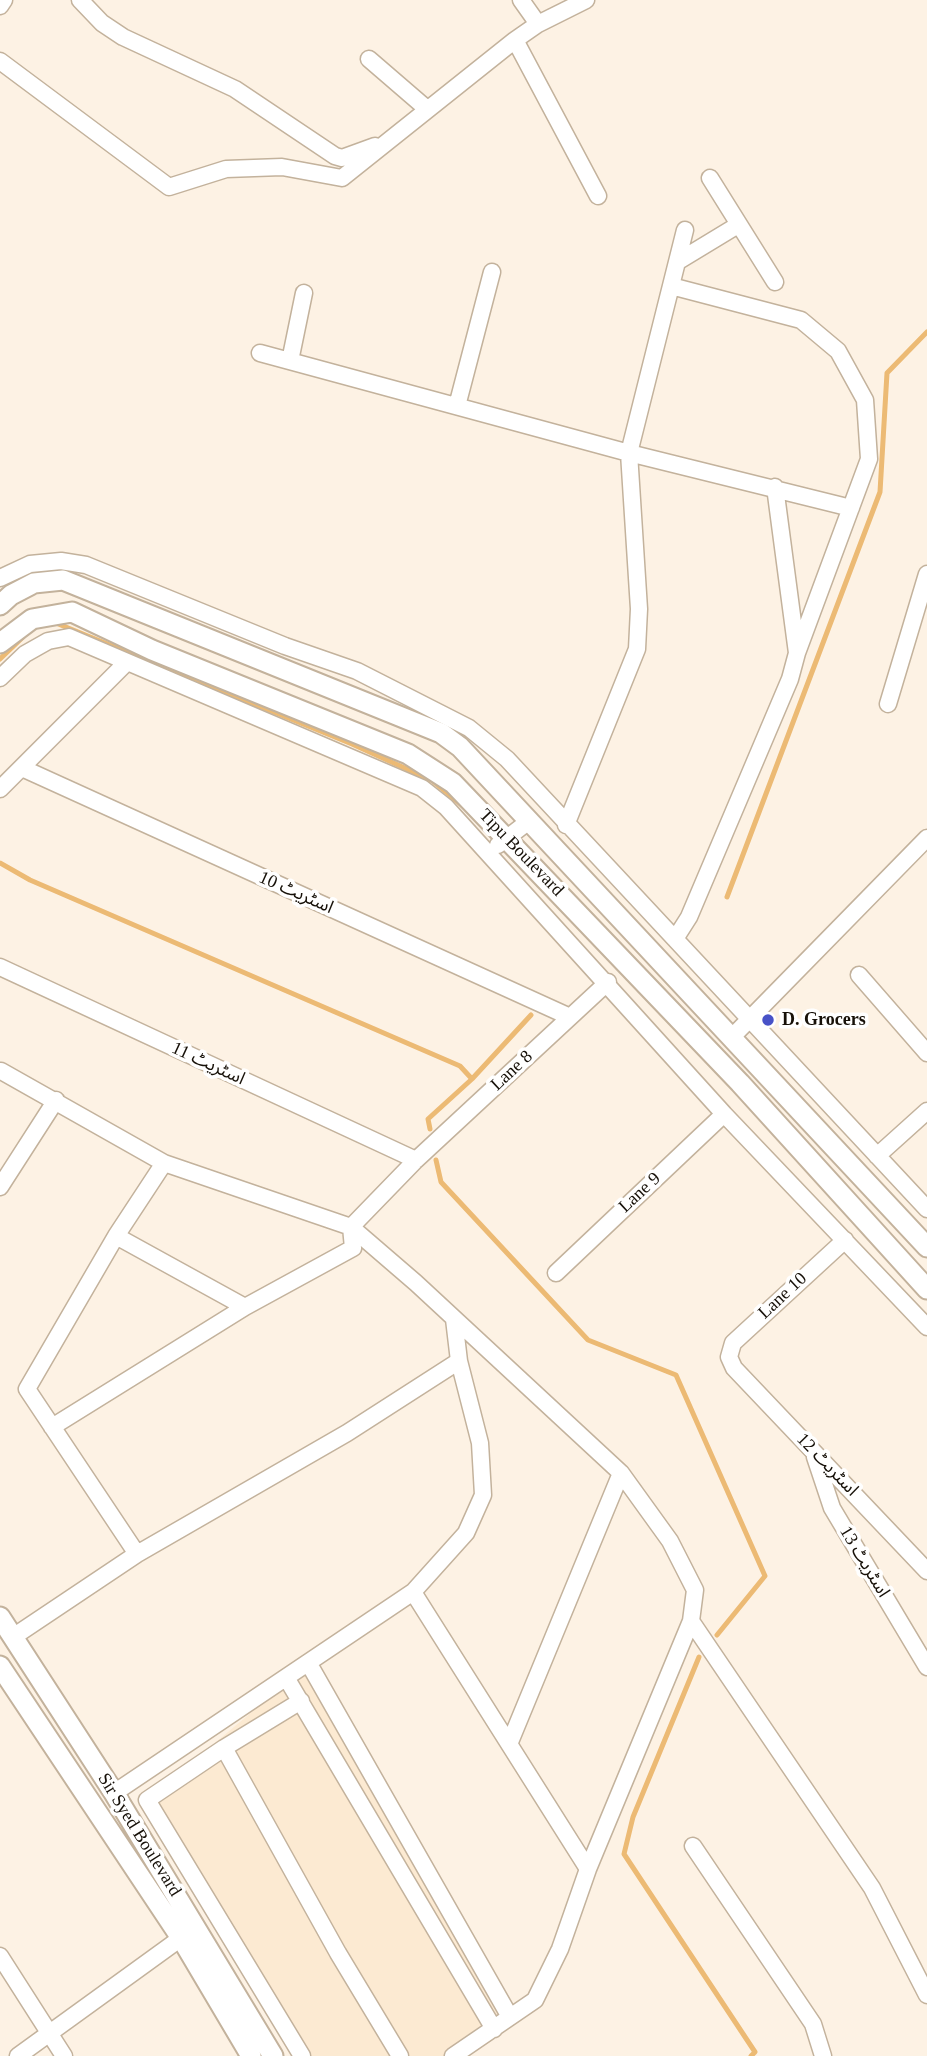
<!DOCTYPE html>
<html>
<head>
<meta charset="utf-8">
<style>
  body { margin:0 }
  canvas { display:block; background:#fdf2e4 }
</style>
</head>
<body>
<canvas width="927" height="2056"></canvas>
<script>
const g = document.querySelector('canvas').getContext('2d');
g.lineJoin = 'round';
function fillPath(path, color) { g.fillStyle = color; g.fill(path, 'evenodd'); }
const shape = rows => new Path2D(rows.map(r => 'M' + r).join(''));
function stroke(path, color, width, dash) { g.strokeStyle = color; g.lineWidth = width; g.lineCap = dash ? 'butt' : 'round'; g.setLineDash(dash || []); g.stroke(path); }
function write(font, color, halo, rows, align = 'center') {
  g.font = font + ' "Times New Roman","Noto Sans Arabic",serif'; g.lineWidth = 7; g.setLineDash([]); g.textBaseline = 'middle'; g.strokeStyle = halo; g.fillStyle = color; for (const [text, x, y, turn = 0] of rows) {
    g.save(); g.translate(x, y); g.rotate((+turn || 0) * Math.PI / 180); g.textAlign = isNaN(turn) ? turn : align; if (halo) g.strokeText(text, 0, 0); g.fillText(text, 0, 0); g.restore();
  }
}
fillPath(shape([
  [309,1664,510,2017,447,2056,294,2056,147,1800]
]), '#fcead2');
stroke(shape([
  [56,623,352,744,433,781,463,806],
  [0,659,23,637],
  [0,863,30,880,460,1066,472,1079],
  [727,897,880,492,887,373,927,332],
  [430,1129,428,1119,472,1079,531,1015],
  [436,1160,441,1182,588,1340,676,1375,765,1576,717,1635],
  [699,1657,633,1817,624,1854,755,2052,751,2056]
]), '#ecba74', 5);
const minor = shape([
  [80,0,102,23,123,37,235,89,335,156,342,158,375,146],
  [521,0,538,24],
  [0,6,4,0],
  [515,40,598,196],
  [369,59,427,109],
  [0,61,169,187,226,169,282,167,342,178,515,40,538,24,586,0],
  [710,178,775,282],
  [677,262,738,225],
  [671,286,801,320,838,351,865,400,869,459,797,653],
  [260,353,629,453,851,508],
  [290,361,304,293],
  [457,406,492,272],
  [0,578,30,564,61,561,86,565,285,646,357,671,469,728,507,759,927,1209],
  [0,678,25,654,48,641,69,637,422,788,446,807,724,1114,927,1327],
  [888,704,927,574],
  [22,768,570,1017],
  [0,789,127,662],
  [566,825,637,649,639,609,629,453,685,230],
  [498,845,529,821],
  [675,939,689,917,790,679,797,653,775,487],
  [0,967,416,1160],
  [859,975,927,1053],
  [733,1036,927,838],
  [1,1071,164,1163,351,1227,416,1283,621,1473,670,1541,695,1590,691,1621,588,1869,560,1949,535,2000,453,2056],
  [877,1156,927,1111],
  [0,1187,56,1100],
  [116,1236,245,1307],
  [845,1240,733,1343,729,1357,734,1368,927,1571],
  [556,1273,724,1114],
  [52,1427,245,1307,353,1248,351,1227,416,1160,608,982],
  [815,1457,832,1508,927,1667],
  [137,1554,27,1389,116,1236,164,1163],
  [413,1592,588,1869],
  [691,1621,872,1888,927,1995],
  [13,1637,137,1554,347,1433,459,1361],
  [309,1664,510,2017],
  [287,1679,494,2029],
  [301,1701,224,1748,147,1800,302,2056],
  [510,1742,621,1473],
  [224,1748,338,1953,400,2056],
  [114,1793,413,1592,466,1533,483,1495,480,1443,459,1361,454,1319],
  [693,1846,813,2024,823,2056],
  [0,1956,64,2056],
  [18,2056,181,1938]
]);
const tertiary = shape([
  [0,605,11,595,34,583,63,580,441,733,460,747,927,1247],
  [0,643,32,619,72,612,152,650,408,754,453,783,740,1083,927,1289],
  [0,1617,114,1793,273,2056],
  [0,1666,181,1938,251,2056]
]);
stroke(minor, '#c3b29c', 19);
stroke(tertiary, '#c3b29c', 23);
stroke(minor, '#fff', 16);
stroke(tertiary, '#fff', 19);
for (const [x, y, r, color] of [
  [768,1020,7,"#4852c7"]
]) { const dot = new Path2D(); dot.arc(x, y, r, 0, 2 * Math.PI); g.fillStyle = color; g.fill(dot); stroke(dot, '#fff', 2.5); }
write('18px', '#161008', '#fff', [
  ["Tipu Boulevard",521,853,46],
  ["اسٹریٹ 10",296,893,24],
  ["اسٹریٹ 11",208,1064,25],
  ["Lane 8",512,1071,-43],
  ["Lane 9",640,1193,-43],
  ["Lane 10",783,1296,-43],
  ["اسٹریٹ 12",827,1465,46],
  ["اسٹریٹ 13",864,1562,59],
  ["Sir Syed Boulevard",139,1835,58]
]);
write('bold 18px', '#161008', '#fff', [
  ["D. Grocers",782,1020]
], 'left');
</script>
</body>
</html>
